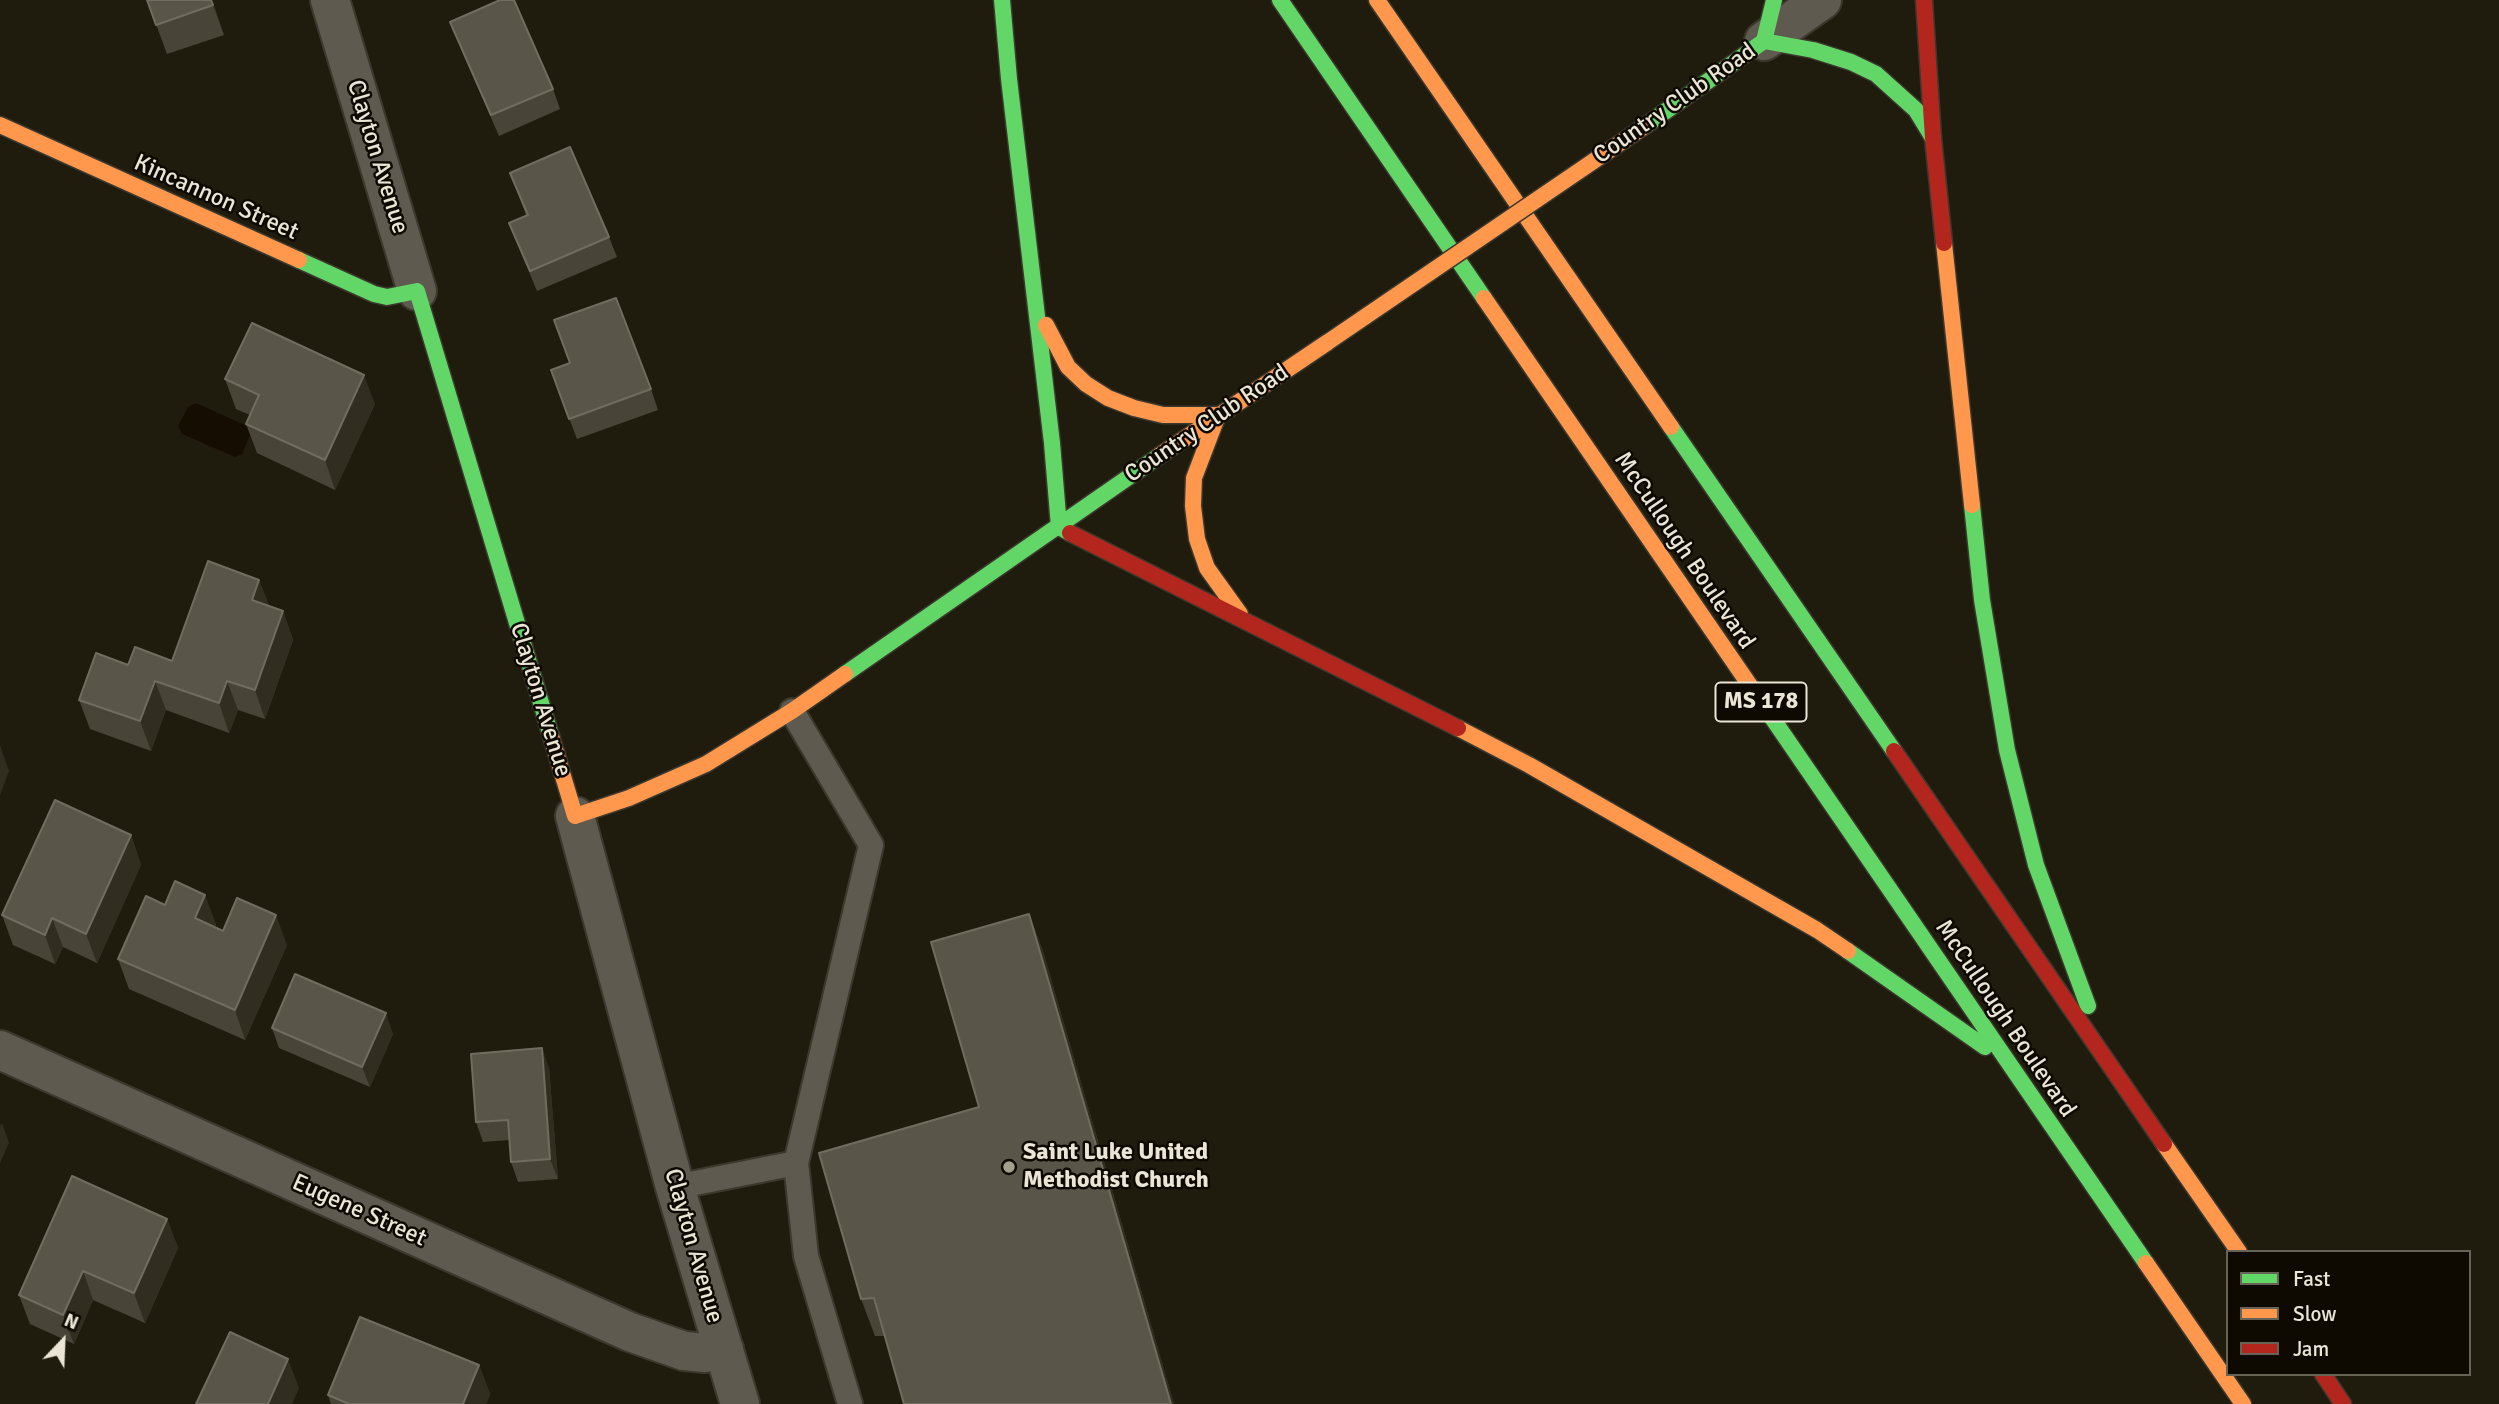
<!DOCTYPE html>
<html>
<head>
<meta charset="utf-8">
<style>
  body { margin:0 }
  #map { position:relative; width:2499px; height:1404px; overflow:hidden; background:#201c0d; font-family:Signika,sans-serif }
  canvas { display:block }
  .legend { position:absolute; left:2226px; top:1250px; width:245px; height:126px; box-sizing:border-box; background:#0e0a02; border:2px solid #666256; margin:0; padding:9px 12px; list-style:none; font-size:21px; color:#eae5d5 }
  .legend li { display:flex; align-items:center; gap:14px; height:35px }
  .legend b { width:35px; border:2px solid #666256 }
  .north { position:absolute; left:28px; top:1306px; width:70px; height:70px; -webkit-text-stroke:5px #0e0a02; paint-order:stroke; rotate:23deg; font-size:19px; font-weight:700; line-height:28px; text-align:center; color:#eae5d5 }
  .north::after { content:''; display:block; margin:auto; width:24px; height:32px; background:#eae5d5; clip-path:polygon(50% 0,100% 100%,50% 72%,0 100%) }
</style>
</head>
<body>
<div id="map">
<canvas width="2499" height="1404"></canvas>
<ul class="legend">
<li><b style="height:9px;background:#63d668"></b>Fast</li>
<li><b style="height:9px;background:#ff974d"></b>Slow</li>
<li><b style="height:9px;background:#b3261e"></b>Jam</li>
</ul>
<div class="north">N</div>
</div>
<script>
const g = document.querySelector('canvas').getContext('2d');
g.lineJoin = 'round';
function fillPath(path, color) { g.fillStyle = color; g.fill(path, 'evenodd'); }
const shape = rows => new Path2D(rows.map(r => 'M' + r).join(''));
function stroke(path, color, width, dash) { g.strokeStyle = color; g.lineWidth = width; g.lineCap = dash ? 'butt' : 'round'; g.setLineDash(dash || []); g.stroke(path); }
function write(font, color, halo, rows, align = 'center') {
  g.font = font + ' Signika,sans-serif'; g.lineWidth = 5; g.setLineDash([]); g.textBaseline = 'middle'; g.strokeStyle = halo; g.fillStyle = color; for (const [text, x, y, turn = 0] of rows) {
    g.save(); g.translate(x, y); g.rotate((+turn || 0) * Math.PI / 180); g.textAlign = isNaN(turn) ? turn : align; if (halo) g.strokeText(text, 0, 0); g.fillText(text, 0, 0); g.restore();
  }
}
fillPath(shape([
  [196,403,247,426,251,433,242,454,235,457,182,434,178,426,188,407]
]), '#150d01');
const lane = shape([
  [796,1163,806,1256,850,1404],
  [675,1187,796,1163,871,845,792,711]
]);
const street = shape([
  [330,0,417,291],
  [1764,41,1822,0],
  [575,816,675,1187,740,1404],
  [0,1050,630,1332,684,1351,705,1353,724,1349]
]);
const fast = shape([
  [1002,0,1009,79,1052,443,1059,527,1070,533],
  [1280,0,1484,298],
  [1774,0,1764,41,1813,50,1851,62,1876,74,1916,110,1933,138],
  [1645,126,1764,41],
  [299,260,374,294,387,297,417,291,551,736],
  [1671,427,1894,751],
  [1972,505,1982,600,2007,750,2036,865,2088,1006],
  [845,674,1159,456],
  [1764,706,2146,1263],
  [1848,951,1985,1047]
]);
const slow = shape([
  [1377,0,1671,427],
  [0,125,299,260],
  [1944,243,1972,505],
  [1484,298,1764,706],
  [1046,325,1068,367,1086,384,1108,398,1134,408,1163,415,1218,415,1194,478,1193,506,1197,539,1207,568,1240,614],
  [1159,456,1328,342],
  [1458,728,1529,765,1817,930,1848,951],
  [551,736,575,816,629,798,706,764,792,711,845,674],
  [2164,1144,2239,1252],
  [2146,1263,2243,1404]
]);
const jam = shape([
  [1924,0,1933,138,1944,243],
  [1070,533,1458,728],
  [1894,751,2164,1144],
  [2323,1374,2343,1404]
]);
stroke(lane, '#3b382e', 28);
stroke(street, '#3b382e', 42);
stroke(fast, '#3b382e', 19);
stroke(slow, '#3b382e', 19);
stroke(jam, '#3b382e', 19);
stroke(lane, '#5e5a4f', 24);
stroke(street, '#5e5a4f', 38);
stroke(fast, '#63d668', 16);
stroke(slow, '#ff974d', 16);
stroke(jam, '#b3261e', 16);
const slowBridge = shape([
  [1328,342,1645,126]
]);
stroke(slowBridge, '#3b382e', 19, []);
stroke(slowBridge, '#ff974d', 16);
fillPath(shape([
  [147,0,212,0,224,35,167,54],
  [450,22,553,89,560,109,499,136,458,42],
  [510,173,609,237,617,257,537,291,517,243,509,223,526,215],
  [551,370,651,389,658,410,577,439],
  [225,379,375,404,335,490,257,453,246,424,250,415,236,409],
  [259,580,269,606,283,611,293,640,265,719,238,710,229,733,166,710,151,751,90,729,79,700,128,665,172,661],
  [131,835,141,865,97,963,63,947,55,964,13,945,2,915],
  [165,905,216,924,215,927,223,931,287,945,245,1040,129,989,118,959],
  [1029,914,1043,951,1174,1404,904,1404,885,1336,875,1336,861,1299,979,1107],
  [272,1028,393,1034,370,1087,279,1048],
  [549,1068,558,1179,518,1182,511,1162,509,1140,483,1142,476,1122],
  [167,1219,178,1248,145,1323,93,1300,74,1344,30,1324,19,1295],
  [479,1365,490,1394,486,1404,331,1404,328,1395]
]), '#484438');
fillPath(shape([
  [211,0,214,6,224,35],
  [364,375,375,404,335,490,325,460],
  [259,580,270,609,252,600],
  [283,611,293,640,265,719,255,690],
  [155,681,166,710,151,751,140,721],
  [227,681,238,710,229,733,219,703],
  [0,745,9,771,0,795],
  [131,835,141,865,97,963,86,934],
  [205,895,216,924,206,947,195,918],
  [1029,914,1043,951,1174,1404,1171,1404],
  [276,915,287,945,245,1040,235,1010],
  [52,918,63,947,55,964,45,935],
  [386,1013,393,1034,370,1087,362,1067],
  [542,1048,549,1068,558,1179,550,1159],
  [2,1123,9,1143,0,1163,0,1126],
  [167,1219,178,1248,145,1323,134,1293],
  [83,1271,93,1300,74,1344,63,1315],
  [288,1359,299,1388,292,1404,268,1404],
  [479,1365,490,1394,486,1404,463,1404]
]), '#312d20');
const building = shape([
  [147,0,211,0,213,5,156,25,147,0],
  [500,0,514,0,553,89,491,115,450,22,500,0],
  [570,147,609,237,530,271,509,223,528,215,510,173,570,147],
  [616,298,651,389,569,419,551,370,570,363,554,320,616,298],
  [252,323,364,375,325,460,246,424,259,395,225,379,252,323],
  [208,561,259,580,252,600,283,611,255,690,227,681,219,703,155,681,140,721,79,700,96,653,128,665,135,647,172,661,208,561],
  [55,800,131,835,86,934,52,918,45,935,2,915,55,800],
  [175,881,205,895,195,918,223,931,237,898,276,915,235,1010,118,959,146,896,165,905,175,881],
  [1029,914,1171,1404,904,1404,874,1298,861,1299,819,1153,979,1107,931,942,1029,914],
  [295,974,386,1013,362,1067,272,1028,295,974],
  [542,1048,550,1159,511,1162,508,1120,476,1122,471,1054,542,1048],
  [72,1176,167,1219,134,1293,83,1271,63,1315,19,1295,72,1176],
  [360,1317,479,1365,463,1404,349,1404,328,1395,360,1317],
  [230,1332,288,1359,268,1404,196,1404,230,1332]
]);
fillPath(building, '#5a5549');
stroke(building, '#706c5f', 2);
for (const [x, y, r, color] of [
  [1009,1167,7,"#a39f8f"]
]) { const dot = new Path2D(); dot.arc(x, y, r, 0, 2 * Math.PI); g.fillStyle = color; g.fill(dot); stroke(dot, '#0e0a02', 2.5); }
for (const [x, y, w] of [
  [1761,702,91]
]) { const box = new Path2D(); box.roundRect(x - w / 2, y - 19.5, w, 39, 5); g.fillStyle = '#0e0a02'; g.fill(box); stroke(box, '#eae5d5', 2); }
write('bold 23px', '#eae5d5', null, [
  ["MS 178",1761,702]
]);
write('24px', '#eae5d5', '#0e0a02', [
  ["Country Club Road",1675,104,-35],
  ["Clayton Avenue",377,157,73],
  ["Kincannon Street",216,198,24],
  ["Country Club Road",1207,424,-34],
  ["McCullough Boulevard",1684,551,56],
  ["Clayton Avenue",540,700,73],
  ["McCullough Boulevard",2005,1019,56],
  ["Eugene Street",359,1211,24],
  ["Clayton Avenue",693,1246,74]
]);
write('bold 24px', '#eae5d5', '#0e0a02', [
  ["Saint Luke United",1023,1153],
  ["Methodist Church",1023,1181]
], 'left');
</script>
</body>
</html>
